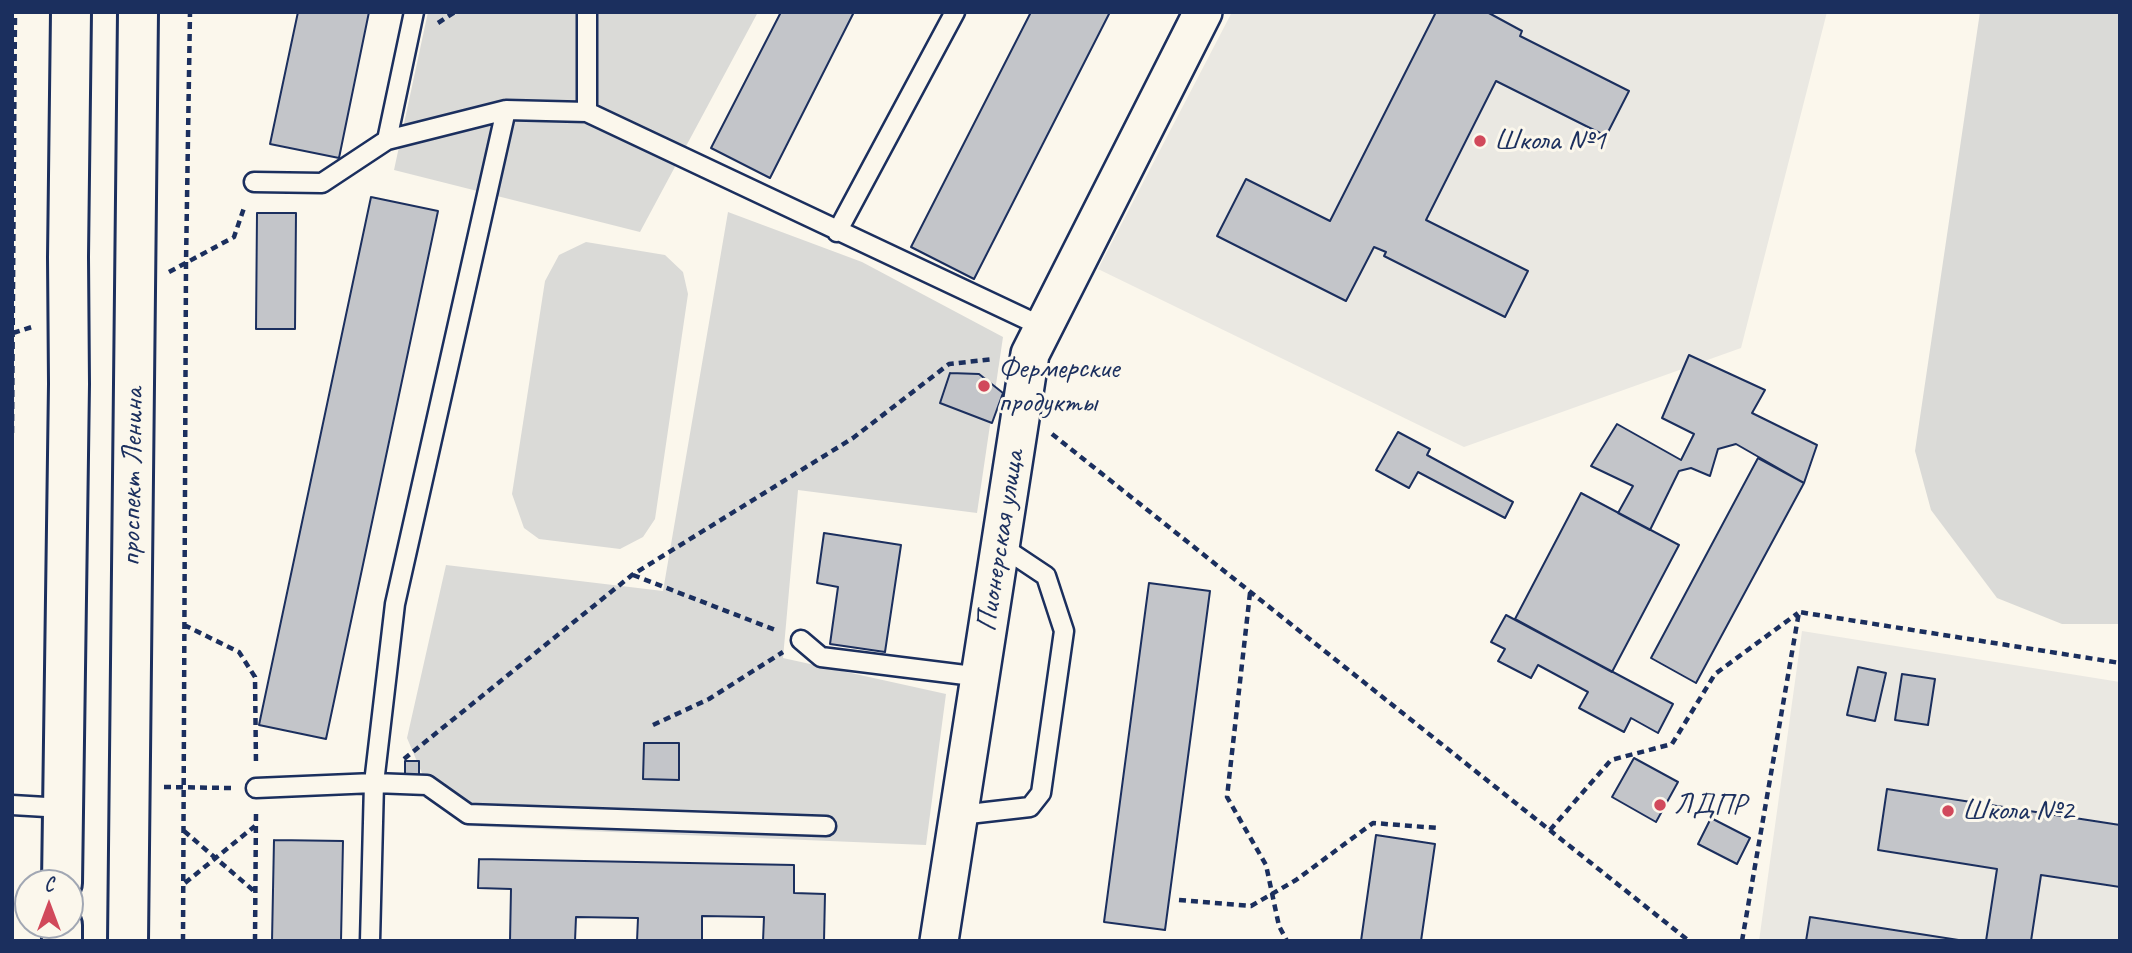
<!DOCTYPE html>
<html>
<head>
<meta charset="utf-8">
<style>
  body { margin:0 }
  #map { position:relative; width:2132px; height:953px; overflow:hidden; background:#fbf7ec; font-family:Caveat,sans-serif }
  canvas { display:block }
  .frame { position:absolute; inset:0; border:14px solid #1b2f5e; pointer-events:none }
  .north { position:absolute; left:14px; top:869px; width:70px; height:70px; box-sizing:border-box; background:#fbf7ec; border:2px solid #a1a7b3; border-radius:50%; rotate:0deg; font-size:19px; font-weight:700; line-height:28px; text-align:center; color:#1b2f5e }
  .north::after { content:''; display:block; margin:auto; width:24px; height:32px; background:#d1495b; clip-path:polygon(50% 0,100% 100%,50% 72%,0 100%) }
</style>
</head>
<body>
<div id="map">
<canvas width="2132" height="953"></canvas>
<div class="frame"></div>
<div class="north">С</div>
</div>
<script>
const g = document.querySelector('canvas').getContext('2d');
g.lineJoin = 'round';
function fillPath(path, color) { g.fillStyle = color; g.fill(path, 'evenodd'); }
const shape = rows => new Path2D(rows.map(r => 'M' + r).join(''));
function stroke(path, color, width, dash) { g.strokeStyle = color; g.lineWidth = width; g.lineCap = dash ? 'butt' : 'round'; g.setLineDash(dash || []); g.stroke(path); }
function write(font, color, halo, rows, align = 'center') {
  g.font = font + ' Caveat,sans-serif'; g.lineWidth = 6; g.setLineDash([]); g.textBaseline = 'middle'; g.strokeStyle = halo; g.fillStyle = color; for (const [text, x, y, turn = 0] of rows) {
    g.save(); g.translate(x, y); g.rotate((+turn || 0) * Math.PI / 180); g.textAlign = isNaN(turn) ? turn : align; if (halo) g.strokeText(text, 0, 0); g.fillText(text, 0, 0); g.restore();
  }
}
fillPath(shape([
  [1232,12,1827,12,1741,348,1464,447,1098,269],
  [1802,631,2120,682,2120,941,1759,941]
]), '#eae8e2');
fillPath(shape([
  [428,12,758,12,640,232,394,170],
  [1980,12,2120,12,2120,624,2062,624,1997,598,1931,510,1915,451],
  [728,212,862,262,1003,337,977,513,798,490,783,658,946,694,926,845,467,826,427,785,407,738,446,565,663,591],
  [586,242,665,255,683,272,688,294,655,519,643,537,620,549,539,539,524,528,512,494,545,281,559,255]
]), '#dadad7');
const building = shape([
  [298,12,369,12,339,158,270,144,298,12],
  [781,12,854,12,770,178,711,148,781,12],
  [1031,12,1110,12,974,279,911,247,1031,12],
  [1436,12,1487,12,1522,31,1520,36,1629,91,1606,136,1496,81,1426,220,1528,271,1505,317,1384,256,1386,252,1374,247,1346,301,1217,236,1246,179,1330,221,1436,12],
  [371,197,438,211,326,739,259,725,371,197],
  [257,213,296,213,295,329,256,329,257,213],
  [1689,355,1765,390,1752,413,1817,445,1804,483,1736,444,1718,449,1710,476,1691,468,1679,471,1650,530,1618,513,1633,486,1591,466,1617,424,1681,460,1694,434,1662,418,1689,355],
  [950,373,979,374,1003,393,992,423,940,403,950,373],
  [1398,432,1430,449,1427,455,1513,502,1505,518,1418,472,1409,488,1376,470,1398,432],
  [1758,458,1804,483,1696,683,1651,658,1758,458],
  [1581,493,1679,545,1612,672,1515,619,1581,493],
  [824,533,901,545,885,652,830,644,838,587,817,583,824,533],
  [1149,583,1210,591,1165,930,1104,922,1149,583],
  [1506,615,1673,704,1658,733,1631,718,1624,732,1579,708,1588,692,1538,665,1531,678,1498,661,1505,649,1491,642,1506,615],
  [1858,667,1886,673,1875,721,1847,715,1858,667],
  [1902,674,1935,679,1928,725,1895,720,1902,674],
  [644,743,679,743,679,780,643,779,644,743],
  [1634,758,1678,782,1656,822,1612,797,1634,758],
  [405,761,419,761,419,778,405,778,405,761],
  [1887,789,2120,825,2120,887,2041,875,2031,941,1986,941,1997,869,1878,850,1887,789],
  [1711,818,1750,838,1737,864,1698,844,1711,818],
  [1376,835,1435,844,1421,941,1361,941,1376,835],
  [274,840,343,841,341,941,272,941,274,840],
  [479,859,794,865,794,893,825,894,824,941,763,941,764,917,702,916,702,941,637,941,638,918,576,917,575,941,510,941,511,889,478,888,479,859],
  [1810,917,1965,941,1806,941,1810,917]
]);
fillPath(building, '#c3c5c9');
stroke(building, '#1b2f5e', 2);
const service = shape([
  [587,112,1043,327],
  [387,140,414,12],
  [254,182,322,183,387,140,506,110],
  [837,232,955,12],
  [801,640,821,657,981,677],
  [256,788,374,783,427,785,468,814,826,826],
  [12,805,63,808],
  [960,815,1030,807,1041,793,1064,631,1046,576,1001,546],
  [370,941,374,783,395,604,506,110,587,112,587,12]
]);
const minor = shape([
  [939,941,1030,354,1203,12]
]);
const secondary = shape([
  [62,883,69,384,68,257,71,12],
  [62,941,62,925],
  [128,941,138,12]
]);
stroke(service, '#1b2f5e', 23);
stroke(minor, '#1b2f5e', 42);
stroke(secondary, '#1b2f5e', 44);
stroke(shape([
  [438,23,455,12],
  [169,272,234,237,245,205],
  [13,333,35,326],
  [12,433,15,12],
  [1052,434,1689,941],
  [633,575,778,631],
  [1250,593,1227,797,1266,865,1279,926,1287,941],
  [184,625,239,652,255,677,256,765],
  [653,725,709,699,783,652],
  [404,759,632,575,853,438,949,364,994,359],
  [164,787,232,788],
  [1550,830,1611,760,1672,744,1715,674,1798,613],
  [184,831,254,891],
  [185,883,255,826],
  [1179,900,1251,906,1296,880,1373,823,1438,828],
  [183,941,186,263,190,12],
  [255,941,256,812],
  [1742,941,1799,612,2120,663]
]), '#1b2f5e', 4.5, [7, 5]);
stroke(service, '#fbf7ec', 18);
stroke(minor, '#fbf7ec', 37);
stroke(secondary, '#fbf7ec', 38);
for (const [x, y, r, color] of [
  [1480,141,7,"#d1495b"],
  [984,386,7,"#d1495b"],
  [1660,805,7,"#d1495b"],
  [1948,811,7,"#d1495b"]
]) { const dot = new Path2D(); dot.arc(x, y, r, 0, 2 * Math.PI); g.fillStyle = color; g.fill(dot); stroke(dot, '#fbf7ec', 2.5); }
write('30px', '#1b2f5e', '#fbf7ec', [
  ["Школа №1",1494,141],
  ["Фермерские",998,369],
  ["продукты",998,403],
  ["ЛДПР",1674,805],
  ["Школа №2",1962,811]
], 'left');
write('30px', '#1b2f5e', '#fbf7ec', [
  ["проспект Ленина",133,477,-89],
  ["Пионерская улица",1001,541,-81]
]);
</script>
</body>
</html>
